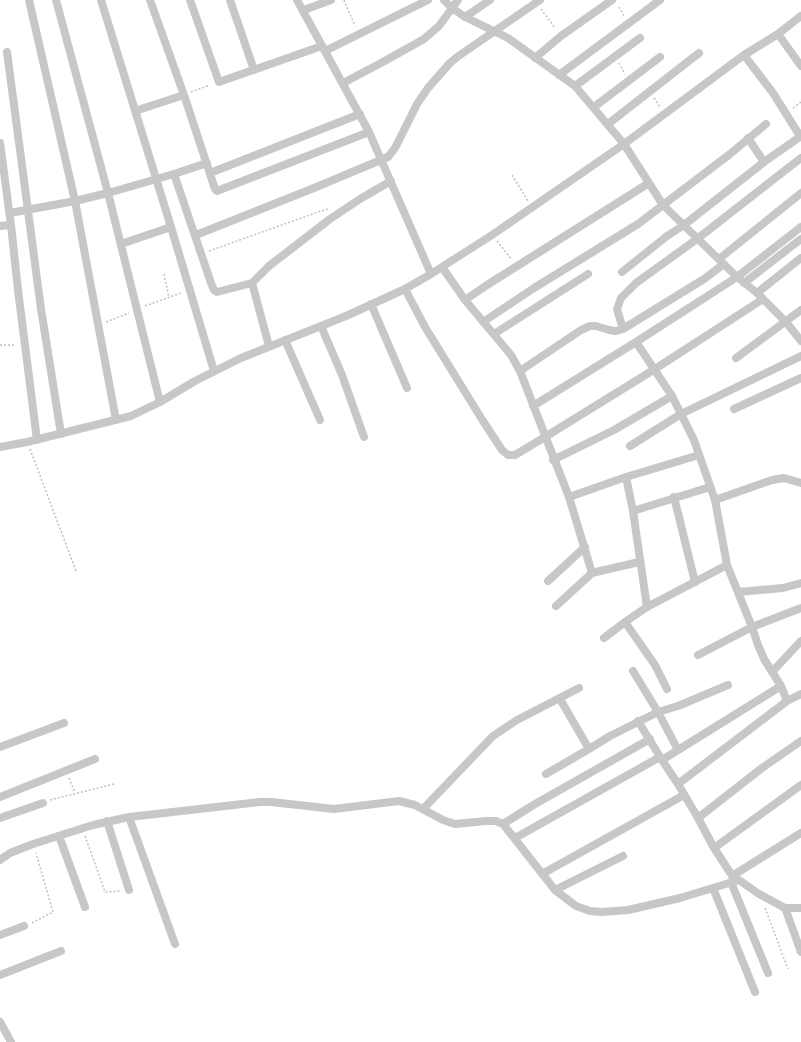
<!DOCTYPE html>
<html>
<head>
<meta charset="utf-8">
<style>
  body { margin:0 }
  canvas { display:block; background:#fff }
</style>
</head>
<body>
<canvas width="801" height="1042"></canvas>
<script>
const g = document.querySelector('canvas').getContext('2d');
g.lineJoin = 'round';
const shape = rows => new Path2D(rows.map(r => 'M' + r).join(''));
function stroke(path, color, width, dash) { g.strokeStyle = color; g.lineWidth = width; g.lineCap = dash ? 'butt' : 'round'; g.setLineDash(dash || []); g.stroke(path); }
stroke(shape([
  [344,0,355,26],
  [619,7,624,16],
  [541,9,555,28],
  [619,63,625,74],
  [191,92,210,85],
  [654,98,660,107],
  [793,108,801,102],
  [512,175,528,201],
  [497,241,512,260],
  [209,251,321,211,328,209],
  [164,274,169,298],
  [145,306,181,293],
  [106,322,129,313],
  [0,345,16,345],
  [30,449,76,571],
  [69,778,75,793],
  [50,800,114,784],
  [85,836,105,892,121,891],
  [765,908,788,969],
  [32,923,53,912,36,853]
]), '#c0c0c0', 1.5, [2, 2]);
stroke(shape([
  [29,0,75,201,116,420],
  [56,0,108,193,160,402],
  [101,0,171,227,214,371],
  [150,0,184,95,215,189,217,191,369,132],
  [190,0,219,82,322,46],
  [230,0,254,70],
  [297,0,369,132,431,274],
  [444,0,452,8,465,17,508,38,575,86,624,144,663,205,737,277,757,293,786,322,801,341],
  [304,10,331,0],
  [465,17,490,0],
  [778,34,801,66],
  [325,51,428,0],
  [7,52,41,309,61,434],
  [744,55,773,93,800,136],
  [535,58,561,36,612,0],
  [559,75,660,0],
  [343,83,381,63,424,39,439,26,458,0],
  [575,86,640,38],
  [594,107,660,57],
  [135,111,184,95],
  [608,124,699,53],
  [748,138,764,162],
  [0,143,11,225,18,290,37,440],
  [210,173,360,114],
  [174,174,211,283,214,290,217,292,252,283,269,266,330,219,360,199,391,181],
  [10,213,75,201,108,193,174,174,207,163],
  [0,226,11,225],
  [196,235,314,188,388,157,395,148,417,104,428,88,449,64,457,57,540,0],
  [121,244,171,227],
  [719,259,801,193],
  [442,267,465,300,511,355,520,371,569,497,592,573],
  [622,272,667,236,684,225,764,162,801,136],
  [252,283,269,346],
  [744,283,801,239],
  [405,289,425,327,483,421,502,450,508,455,515,455,545,437,655,369,763,299],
  [757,293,801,258],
  [465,300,487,285,649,183],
  [371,304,407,388],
  [483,322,534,288,638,224,730,154,766,124],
  [321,326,342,375,364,437],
  [623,329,617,309,621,298,636,283,697,239,801,158],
  [494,334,588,274],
  [285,340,320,420],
  [636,342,672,396,694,440,715,500,727,565,752,627,758,645,764,659,781,686,787,701],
  [736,358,801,310],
  [520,371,581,330,590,326,596,326,609,330,616,331,623,329,704,279,724,264],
  [533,406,636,342,737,277,801,227],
  [734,409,801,378],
  [630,446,681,414,801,356],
  [0,447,27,442,131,416,160,402,195,381,241,358,346,316,405,289,431,274,492,235,624,144,744,55,778,34,801,16],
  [553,460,614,430,672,396],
  [626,477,633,511,647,607],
  [569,497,626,477,699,455],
  [674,497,695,582],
  [715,500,772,480,784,478,801,483],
  [633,511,710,487],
  [548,581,585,547],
  [738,592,783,588,801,583],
  [556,606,592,573,639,562],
  [625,622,655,665,667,689],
  [604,638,625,622,647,607,727,565],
  [698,655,752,627,801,608],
  [633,671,658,712,678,750],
  [772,672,801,641],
  [638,721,662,760,678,784,698,818],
  [0,747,64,723],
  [589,749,610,736,658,712,678,706,728,685],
  [662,760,781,686],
  [546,774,589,749,560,699],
  [678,784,787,701,801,694],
  [0,797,95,759],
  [423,809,493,736,517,720,579,688],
  [129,817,175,944],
  [0,818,43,803],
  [107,821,129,890],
  [503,824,535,804,650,739],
  [59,836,85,907],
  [515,838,660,757],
  [714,848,801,785],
  [0,860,10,853,33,844,93,825,129,817,260,802,271,802,334,809,399,801,415,805,443,820,455,824,486,821,496,821,503,824,555,890,576,906,590,911,602,912,628,910,680,898,739,880,759,894,785,908,801,908],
  [542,874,684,795],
  [732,876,801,833],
  [735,880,714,848,698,818,762,768,801,741],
  [731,882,768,973],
  [713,888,755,992],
  [555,890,623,856],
  [785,908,801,952],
  [0,935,24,926],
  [0,975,61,951],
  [0,1022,11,1042]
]), '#c7c7c7', 8);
</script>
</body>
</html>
